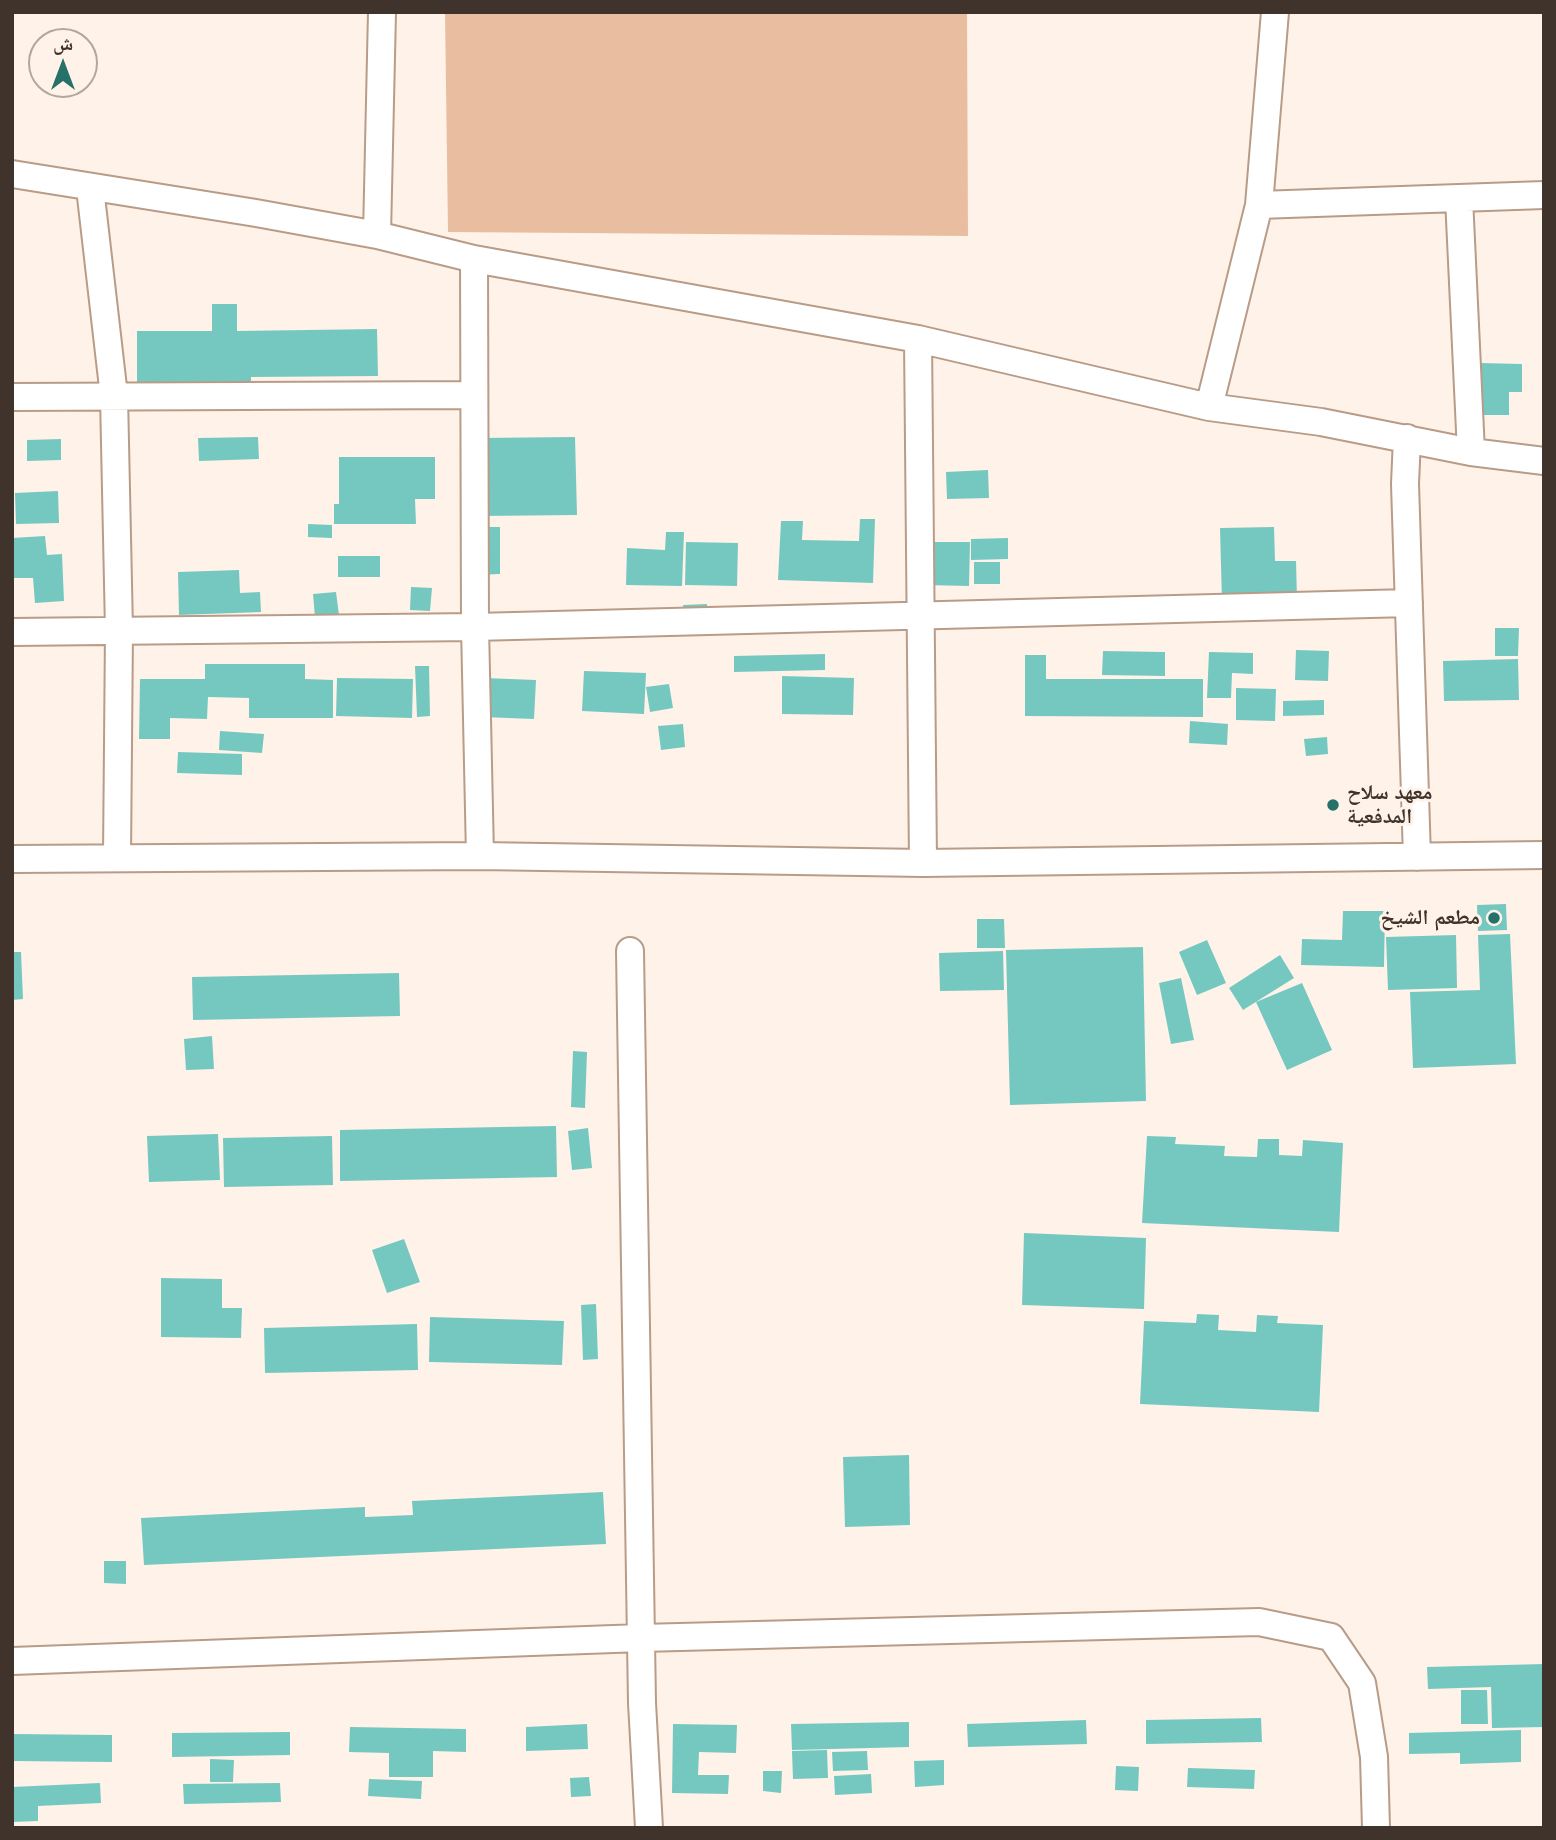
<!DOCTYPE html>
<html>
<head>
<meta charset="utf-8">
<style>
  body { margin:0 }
  #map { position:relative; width:1556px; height:1840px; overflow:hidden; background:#fff2e9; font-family:Arial,"Noto Naskh Arabic",sans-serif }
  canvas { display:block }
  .frame { position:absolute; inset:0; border:14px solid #3f332b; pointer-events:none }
  .north { position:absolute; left:28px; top:28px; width:70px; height:70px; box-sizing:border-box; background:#fff2e9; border:2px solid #b2a69d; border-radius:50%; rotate:0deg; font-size:19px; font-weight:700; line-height:28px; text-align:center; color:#3f332b }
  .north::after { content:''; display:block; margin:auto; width:24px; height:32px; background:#27716b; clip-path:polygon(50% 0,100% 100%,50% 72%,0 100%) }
</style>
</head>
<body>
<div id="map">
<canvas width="1556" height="1840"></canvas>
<div class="frame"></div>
<div class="north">ش</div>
</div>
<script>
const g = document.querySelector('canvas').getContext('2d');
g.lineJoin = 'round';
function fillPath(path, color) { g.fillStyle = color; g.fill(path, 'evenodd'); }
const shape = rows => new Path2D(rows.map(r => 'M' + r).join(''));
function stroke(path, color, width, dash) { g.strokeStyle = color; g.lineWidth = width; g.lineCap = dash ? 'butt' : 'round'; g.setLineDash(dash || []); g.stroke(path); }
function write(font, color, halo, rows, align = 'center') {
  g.font = font + ' Arial,"Noto Naskh Arabic",sans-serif'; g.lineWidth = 6; g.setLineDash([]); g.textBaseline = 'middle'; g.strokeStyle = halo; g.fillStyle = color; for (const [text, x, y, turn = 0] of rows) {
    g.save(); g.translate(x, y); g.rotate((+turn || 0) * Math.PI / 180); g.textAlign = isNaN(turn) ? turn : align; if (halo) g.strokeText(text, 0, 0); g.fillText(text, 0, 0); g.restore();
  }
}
fillPath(shape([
  [445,12,967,12,968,236,448,232]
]), '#e9bea0');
fillPath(shape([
  [212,304,237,304,237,331,377,329,378,376,251,377,251,390,137,387,137,331,212,331],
  [1479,363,1522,364,1522,392,1509,392,1509,415,1478,415],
  [258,437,259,459,199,461,198,438],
  [575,437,577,515,480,516,478,438],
  [61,439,61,460,27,461,27,440],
  [339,457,435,457,435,499,415,499,416,524,334,524,334,504,339,504],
  [988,470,989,498,947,499,946,472],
  [58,491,59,523,16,524,15,493],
  [860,519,875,519,873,583,778,580,781,521,803,521,802,540,859,541],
  [308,524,332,525,332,538,308,537],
  [473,527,500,527,500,574,474,575],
  [1274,527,1275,561,1296,561,1297,600,1222,602,1220,528],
  [666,532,684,532,682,586,626,585,627,548,665,550],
  [45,536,47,555,62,554,64,601,35,603,33,578,12,578,12,538],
  [1008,538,1008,559,971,560,971,539],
  [686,542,738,543,737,586,685,585],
  [925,542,970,542,969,586,925,585],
  [338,556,380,556,380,577,338,577],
  [974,562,1000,562,1000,584,974,584],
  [239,570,240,593,260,592,261,612,179,615,178,572],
  [411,587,432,588,430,611,410,610],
  [336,592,339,615,315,617,313,594],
  [707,604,709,625,685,627,683,605],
  [1495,628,1519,628,1518,656,1495,656],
  [1296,650,1329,651,1328,681,1295,680],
  [1103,651,1165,652,1165,676,1102,675],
  [1209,652,1253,653,1253,674,1232,673,1231,698,1207,698],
  [825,654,825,670,734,672,734,656],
  [1025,655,1046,655,1046,679,1203,679,1203,717,1025,716],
  [1518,659,1519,700,1444,701,1443,661],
  [205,664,305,664,305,679,333,680,333,718,249,718,249,698,208,697,207,719,170,718,170,739,139,739,140,679,205,679],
  [415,666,429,666,430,716,417,717],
  [584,671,646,673,644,714,582,711],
  [782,676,854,678,853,715,782,714],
  [337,678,413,679,412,718,336,716],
  [484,678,536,680,534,719,483,717],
  [669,684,673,708,650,712,646,687],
  [1236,688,1276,689,1275,721,1236,720],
  [1324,700,1324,715,1283,716,1283,701],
  [1190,721,1228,724,1227,745,1189,743],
  [683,724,685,747,661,750,658,726],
  [220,731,264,734,262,753,219,750],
  [1327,737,1328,754,1306,756,1304,739],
  [178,752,242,754,242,775,177,773],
  [1506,904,1507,930,1478,931,1477,905],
  [1343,911,1385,911,1384,967,1301,965,1302,939,1342,940],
  [977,919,1004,919,1005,948,977,948],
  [1510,934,1516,1064,1413,1068,1410,992,1480,990,1478,935],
  [1456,935,1457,988,1388,990,1386,937],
  [1207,940,1226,983,1197,995,1179,952],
  [1143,947,1146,1101,1010,1105,1006,950],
  [1003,951,1004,990,940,991,939,953],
  [12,952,21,952,23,999,12,1000],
  [1280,955,1294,978,1243,1010,1229,988],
  [399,973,400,1016,193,1020,192,977],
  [1181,978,1194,1040,1171,1044,1159,983],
  [1302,983,1332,1050,1287,1070,1256,1002],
  [212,1036,214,1069,186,1070,184,1039],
  [573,1051,587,1052,585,1108,571,1107],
  [556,1126,557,1177,340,1181,340,1130],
  [588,1128,592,1168,572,1170,568,1131],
  [218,1134,220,1180,149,1182,147,1136],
  [332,1136,333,1185,224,1187,223,1138],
  [1147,1136,1176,1137,1175,1144,1225,1146,1224,1156,1257,1157,1258,1139,1279,1139,1279,1155,1302,1156,1303,1140,1343,1143,1339,1232,1142,1223],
  [1024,1233,1146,1238,1144,1309,1022,1305],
  [404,1239,420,1282,387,1293,372,1250],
  [161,1278,222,1279,222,1308,242,1308,241,1338,161,1337],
  [596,1304,598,1359,583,1360,581,1305],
  [1197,1314,1219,1315,1218,1330,1256,1332,1257,1315,1278,1316,1277,1323,1323,1325,1319,1412,1140,1404,1144,1321,1196,1323],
  [430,1317,564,1321,562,1365,429,1362],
  [417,1324,418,1370,265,1373,264,1328],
  [909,1455,910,1525,845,1527,843,1457],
  [603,1492,606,1544,144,1565,141,1518,365,1507,365,1517,413,1515,412,1501],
  [104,1561,126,1561,126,1584,104,1583],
  [1544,1664,1544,1727,1492,1728,1491,1687,1428,1689,1427,1667],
  [1461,1690,1487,1690,1488,1724,1461,1724],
  [1261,1718,1262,1742,1146,1744,1146,1720],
  [1086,1720,1087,1744,968,1747,967,1724],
  [909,1722,909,1747,792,1750,791,1724],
  [587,1724,588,1749,526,1751,526,1727],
  [673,1724,737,1725,736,1753,699,1752,698,1775,729,1775,728,1794,672,1793],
  [350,1727,466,1729,466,1752,433,1751,433,1777,389,1777,389,1753,349,1752],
  [1521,1730,1521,1762,1460,1764,1460,1753,1409,1754,1409,1733],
  [290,1732,290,1755,172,1757,172,1733],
  [12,1734,112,1735,112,1762,12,1761],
  [827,1750,828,1778,793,1779,792,1751],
  [867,1751,868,1770,833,1771,832,1752],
  [210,1759,234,1760,233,1782,210,1782],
  [944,1760,944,1785,915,1787,914,1761],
  [1116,1766,1139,1767,1138,1791,1115,1790],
  [1188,1768,1255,1770,1254,1789,1187,1787],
  [763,1771,782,1771,781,1793,763,1791],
  [871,1774,872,1793,835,1795,834,1776],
  [589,1777,591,1796,571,1797,570,1778],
  [369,1779,422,1781,421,1799,368,1796],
  [100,1783,101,1803,38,1806,38,1821,12,1822,12,1787],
  [280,1783,281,1802,184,1804,183,1784]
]), '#75c8c0');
const minor = shape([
  [12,174,256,213,377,235,474,259,918,339,1209,407,1321,422,1471,452,1544,461],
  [90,188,114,396,119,630,117,857],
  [1459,198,1471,452],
  [1259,205,1544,195],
  [377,235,382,12],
  [474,259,475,627,480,856],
  [918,339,923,863],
  [12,397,474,395],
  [1209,407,1259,205,1275,12],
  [1407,438,1405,484,1417,857],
  [12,632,475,627,1409,603],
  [12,859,480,856,923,863,1544,855],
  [630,951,642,1703,649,1828],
  [12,1661,641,1638,1259,1622,1331,1637,1362,1683,1374,1757,1376,1828]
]);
stroke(minor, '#b89c88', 30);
stroke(minor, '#fff', 26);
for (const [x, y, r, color] of [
  [1333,805,7,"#27716b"],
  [1494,918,7,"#27716b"]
]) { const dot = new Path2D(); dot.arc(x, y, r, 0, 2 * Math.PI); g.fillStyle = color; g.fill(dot); stroke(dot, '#fff2e9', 2.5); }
write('bold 21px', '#3f332b', '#fff2e9', [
  ["معهد سلاح",1347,793],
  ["المدفعية",1347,817],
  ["مطعم الشيخ",1480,918,"right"]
], 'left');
</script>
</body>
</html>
